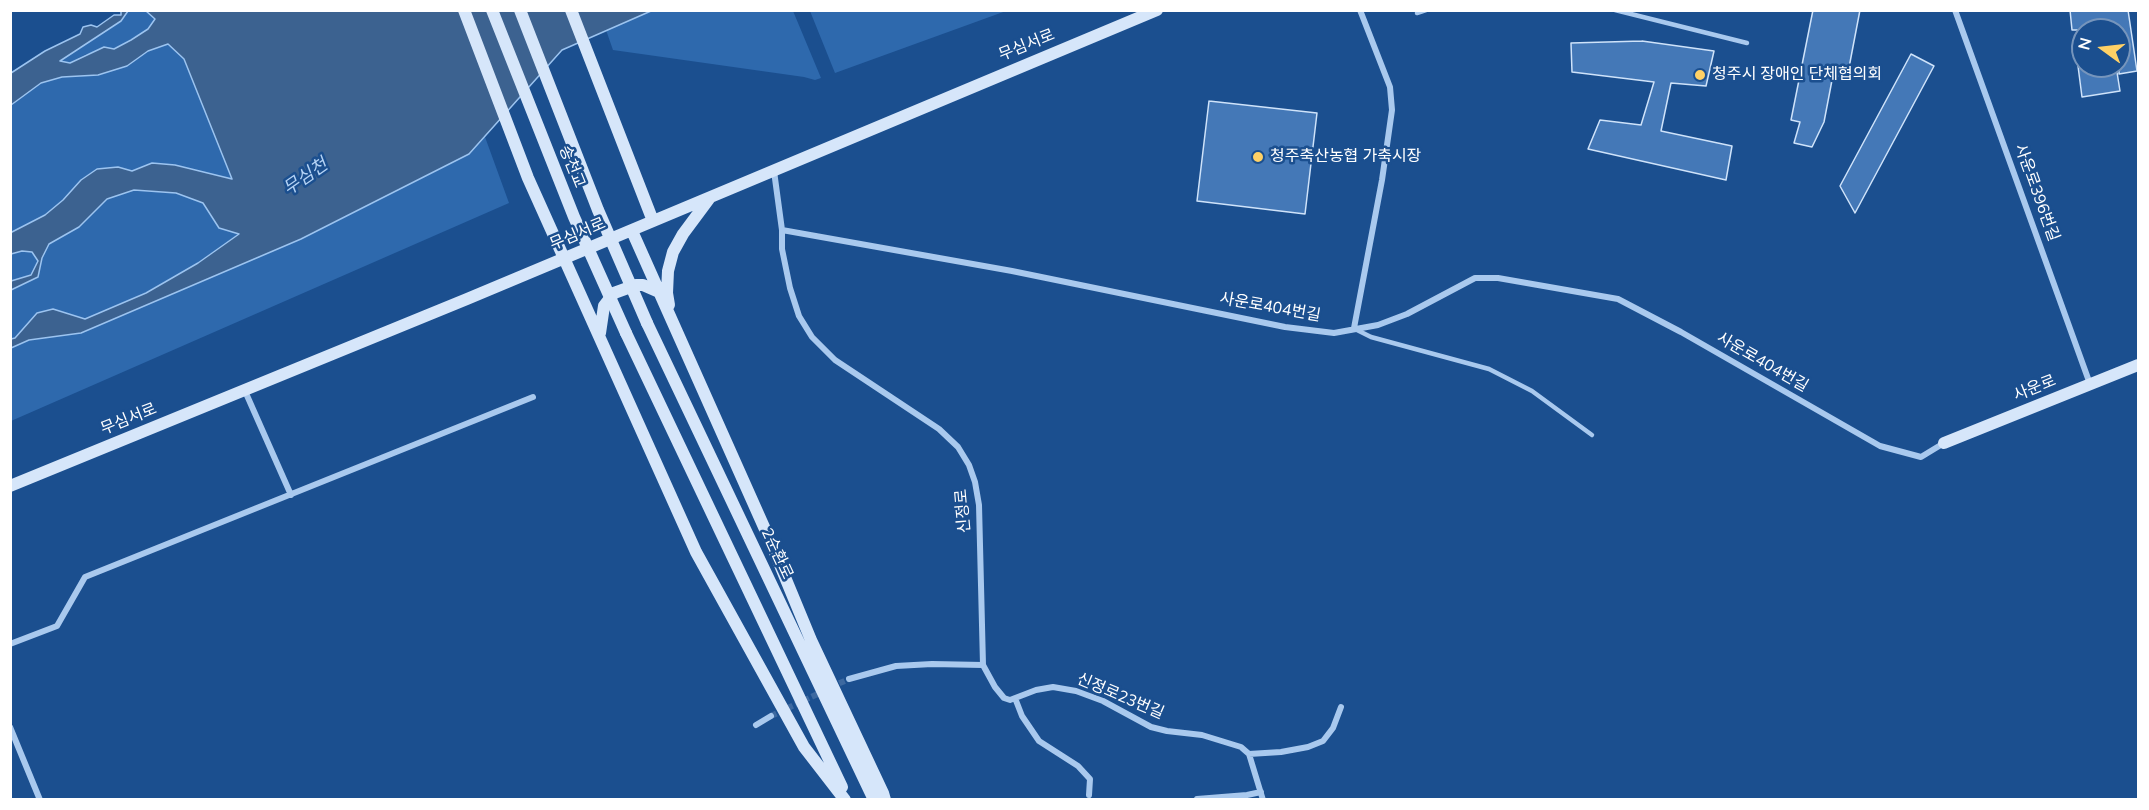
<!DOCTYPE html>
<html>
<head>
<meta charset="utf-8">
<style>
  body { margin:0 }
  #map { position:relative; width:2149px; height:810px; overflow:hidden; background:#1b4f8f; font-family:"Nunito Sans",sans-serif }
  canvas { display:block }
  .frame { position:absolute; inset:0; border:12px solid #fff; pointer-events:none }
  .north { position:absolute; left:2071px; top:18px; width:60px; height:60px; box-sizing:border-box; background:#1b4f8f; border:2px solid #7695bc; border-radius:50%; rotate:285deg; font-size:16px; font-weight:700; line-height:24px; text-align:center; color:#fff }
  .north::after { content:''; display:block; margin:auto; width:21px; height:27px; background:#ffd166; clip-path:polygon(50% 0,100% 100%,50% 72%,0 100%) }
</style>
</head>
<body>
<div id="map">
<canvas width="2149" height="810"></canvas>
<div class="frame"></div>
<div class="north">N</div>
</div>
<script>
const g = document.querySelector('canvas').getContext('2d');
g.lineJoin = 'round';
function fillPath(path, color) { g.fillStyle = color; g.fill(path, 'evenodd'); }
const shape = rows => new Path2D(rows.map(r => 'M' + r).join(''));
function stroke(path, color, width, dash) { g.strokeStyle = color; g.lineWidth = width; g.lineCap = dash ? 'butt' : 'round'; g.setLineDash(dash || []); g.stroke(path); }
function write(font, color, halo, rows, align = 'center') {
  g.font = font + ' "Nunito Sans","Noto Sans KR",sans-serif'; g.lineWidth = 5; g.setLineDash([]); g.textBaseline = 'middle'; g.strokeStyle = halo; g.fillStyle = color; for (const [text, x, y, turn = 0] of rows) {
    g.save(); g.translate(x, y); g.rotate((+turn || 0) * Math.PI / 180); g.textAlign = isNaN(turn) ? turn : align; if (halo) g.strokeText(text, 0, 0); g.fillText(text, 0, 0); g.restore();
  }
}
fillPath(shape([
  [128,11,146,11,156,18,148,29,114,49,86,54,69,63,59,61,108,30,121,21],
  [651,11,793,11,821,78,815,80,804,77,613,50,606,30],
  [810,11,1006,11,835,73],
  [168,44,184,59,233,180,175,165,152,163,132,171,118,167,81,180,63,200,45,215,11,233,10,105,41,83,62,77,98,75,127,66,148,51],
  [485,137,509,203,11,421,10,348,29,340,81,333,301,239,469,154],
  [134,190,176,193,204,203,219,228,240,233,198,263,145,293,85,319,53,309,37,313,15,338,11,339,11,290,38,277,42,258,49,244,79,227,107,199],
  [22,251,33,252,38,261,31,275,11,281,10,254]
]), '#2e69ad');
const water = shape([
  [121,11,128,11,121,21,60,61,70,63,104,47,114,49,131,40,148,29,155,19,146,11,651,11,562,50,469,154,301,239,81,333,29,340,11,348,11,339,15,338,37,313,53,309,85,319,146,293,198,263,239,234,219,228,203,203,176,193,134,190,107,199,79,227,49,244,42,258,38,277,11,290,11,281,31,275,38,261,32,252,22,251,11,254,10,233,45,215,63,200,81,180,97,169,118,167,132,171,152,163,175,165,232,179,184,59,168,44,148,51,127,66,98,75,62,77,41,83,11,105,11,73,45,51,80,34,83,27,91,25,97,27,114,15,121,15,121,11]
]);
fillPath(water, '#3c6290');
stroke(water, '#9cc4f0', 1.5);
const building = shape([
  [1813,10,1860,10,1847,78,1833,75,1824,122,1812,147,1794,143,1800,122,1791,120,1813,10],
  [2070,10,2128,10,2137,71,2119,74,2119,30,2072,30,2070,10],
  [1642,41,1714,51,1706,86,1671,83,1661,131,1732,146,1726,180,1588,149,1600,120,1641,125,1654,82,1572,72,1571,43,1642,41],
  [1911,54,1934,66,1855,213,1840,186,1911,54],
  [2078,66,2116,66,2120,91,2082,97,2078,66],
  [1209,101,1317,113,1305,214,1197,201,1209,101]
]);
fillPath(building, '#4478b7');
stroke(building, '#cfe3fa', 1.5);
stroke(shape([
  [831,687,849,679],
  [771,716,822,692]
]), '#3d69a0', 6, [6, 3]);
stroke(shape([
  [1615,10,1747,43],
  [1417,13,1426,10],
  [1357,330,1371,337,1489,369,1532,391,1592,435]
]), '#a9c9ee', 4.5);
stroke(shape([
  [1955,10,2090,384],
  [774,171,782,230,1012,271,1285,327,1334,333,1378,325,1407,314,1475,278,1498,278,1618,299,1681,332,1880,446,1921,457,1944,443],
  [782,230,782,249,790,288,799,316,812,337,835,360,939,429,958,447,969,465,975,482,979,505,983,665,932,664,896,666,849,679],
  [1354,328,1382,180,1392,110,1390,87,1360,10],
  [245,391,291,495],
  [10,644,57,626,85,577,533,397],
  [983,665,995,687,1004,698,1010,700,1036,690,1053,687,1076,691,1103,701,1151,727,1167,731,1202,735,1241,747,1249,754,1263,800],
  [1015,698,1022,716,1039,741,1078,766,1090,779,1089,795],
  [756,725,771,716],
  [10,727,40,800],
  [1249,754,1281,752,1308,747,1323,741,1333,728,1341,707],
  [1197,799,1247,795,1261,792]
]), '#a9c9ee', 6);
stroke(shape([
  [464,10,528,178,696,552,804,747,845,800],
  [571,10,653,221],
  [632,231,768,536,811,640,883,793,885,800],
  [669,305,667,293,668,271,673,252,683,234,709,199],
  [647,323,874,800],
  [600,333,604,306,614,293,636,285,643,285,659,292],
  [626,333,842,787],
  [1944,443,2138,365],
  [10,486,467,299,1157,10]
]), '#d6e6fa', 12);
stroke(shape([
  [492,10,574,217,626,333],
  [520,10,598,210,647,323]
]), '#d6e6fa', 12);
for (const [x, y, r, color] of [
  [1700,75,6,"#ffd166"],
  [1258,157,6,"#ffd166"]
]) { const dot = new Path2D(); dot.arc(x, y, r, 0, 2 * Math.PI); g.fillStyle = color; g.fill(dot); stroke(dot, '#1b4f8f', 2); }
write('16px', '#fff', '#1b4f8f', [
  ["무심서로",1027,46,-22],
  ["송천교",571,167,68],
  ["사운로396번길",2036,193,70],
  ["무심서로",578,235,-23],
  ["사운로404번길",1270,308,10],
  ["사운로404번길",1762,363,30],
  ["사운로",2035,389,-22],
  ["무심서로",129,420,-22],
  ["신정로",964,511,-95],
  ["2순환로",776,554,65],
  ["신정로23번길",1120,697,23]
]);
write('16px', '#fff', '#1b4f8f', [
  ["청주시 장애인 단체협의회",1712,75],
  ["청주축산농협 가축시장",1270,157]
], 'left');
write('italic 18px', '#b5d3f5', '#1b4f8f', [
  ["무심천",306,178,-35]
]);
</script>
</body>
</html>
